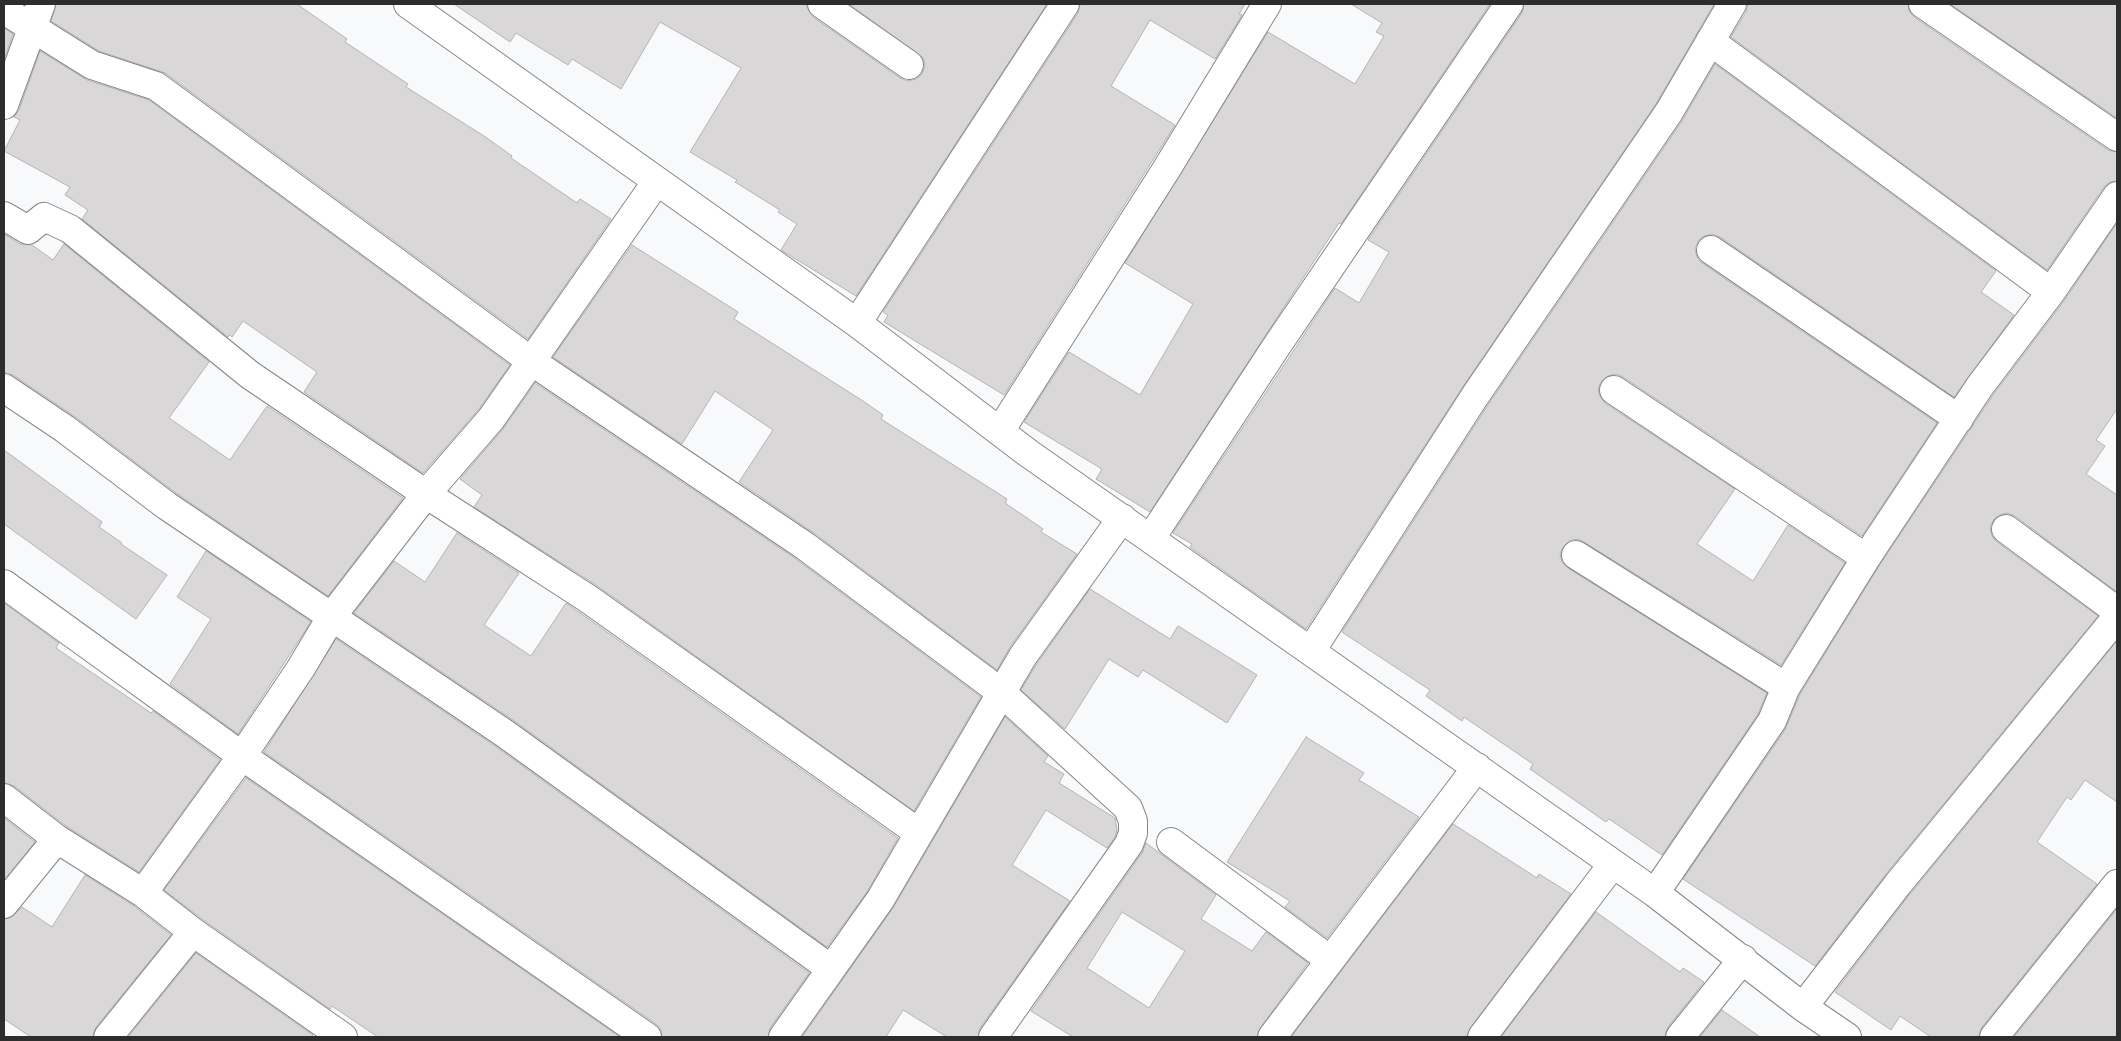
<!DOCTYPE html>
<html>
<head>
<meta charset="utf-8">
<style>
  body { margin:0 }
  #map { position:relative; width:2121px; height:1041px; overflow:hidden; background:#f8f9fa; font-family:Quicksand,sans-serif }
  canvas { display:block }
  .frame { position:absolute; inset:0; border:5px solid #2d2d2d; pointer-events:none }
</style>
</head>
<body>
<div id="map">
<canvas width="2121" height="1041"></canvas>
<div class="frame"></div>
</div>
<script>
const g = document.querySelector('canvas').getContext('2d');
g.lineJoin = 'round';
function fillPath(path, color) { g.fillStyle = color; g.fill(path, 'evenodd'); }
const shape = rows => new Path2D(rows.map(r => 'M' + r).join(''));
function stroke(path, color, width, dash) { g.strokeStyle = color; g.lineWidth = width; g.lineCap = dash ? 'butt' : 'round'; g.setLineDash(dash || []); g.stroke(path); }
const building = shape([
  [56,4,297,4,347,39,345,42,408,84,406,87,484,136,512,156,511,158,577,203,580,199,611,219,528,339,165,73,99,51,51,21,56,4],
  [454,4,805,4,813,17,900,78,908,81,916,79,922,74,925,66,923,58,849,4,1047,4,856,296,781,250,797,224,778,212,780,210,735,182,737,180,690,152,741,68,660,22,621,89,572,59,568,65,516,33,510,42,454,4],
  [1080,4,1245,4,1239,14,1242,15,1215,59,1150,20,1111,86,1175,125,1004,395,884,322,888,315,883,312,1078,13,1080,4],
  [1351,4,1490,4,1341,224,1339,223,1150,512,1096,479,1102,469,1024,422,1069,352,1140,395,1193,304,1125,263,1268,32,1355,84,1384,36,1376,32,1382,23,1351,4],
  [1524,4,1714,4,1656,104,1462,388,1306,629,1190,547,1192,544,1173,533,1335,288,1359,303,1389,252,1368,240,1522,13,1524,4],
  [1748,4,1908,4,1909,11,1914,17,2108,150,2117,152,2117,181,2110,182,2104,187,2047,270,1731,37,1746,12,1748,4],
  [1950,4,2117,4,2117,118,1950,4],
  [4,28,13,34,4,60,4,28],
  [40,51,87,80,149,100,510,365,479,409,423,473,304,392,317,372,243,321,232,337,230,335,228,337,82,219,88,210,65,195,70,187,4,151,20,120,14,117,19,110,40,51],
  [1715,64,1996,271,1981,292,2014,315,1954,397,1720,237,1712,234,1704,236,1698,241,1695,249,1697,257,1702,263,1937,423,1862,536,1623,377,1615,374,1608,376,1601,382,1598,389,1600,396,1605,403,1735,489,1697,544,1753,581,1788,525,1845,563,1781,665,1584,542,1577,539,1569,541,1563,547,1560,554,1562,562,1568,568,1767,693,1758,714,1662,855,1609,819,1606,822,1530,769,1533,764,1464,717,1462,721,1426,696,1430,690,1342,632,1488,405,1682,121,1715,64],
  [2117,223,2117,409,2096,440,2105,446,2086,474,2117,495,2117,592,2015,516,2007,513,2000,515,1994,519,1990,528,1992,536,1997,542,2098,616,1886,874,1815,966,1683,879,1785,730,1800,694,1879,566,1993,395,2064,301,2117,223],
  [4,234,20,244,32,245,53,260,64,244,209,362,169,418,230,460,267,406,403,498,328,596,176,493,74,416,13,375,4,373,4,234],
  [632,245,738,312,734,319,863,401,883,415,881,419,1007,499,1005,503,1043,529,1041,532,1077,554,1010,647,997,670,814,533,739,482,773,430,715,391,682,444,553,357,632,245],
  [535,383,796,559,981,697,914,811,596,585,474,507,482,495,460,479,503,429,535,383],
  [4,450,102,522,99,527,122,543,121,544,167,575,136,619,4,524,4,450],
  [457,533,519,573,484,625,531,656,566,603,898,838,867,892,827,947,513,720,354,613,394,561,425,582,457,533],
  [206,551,311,622,238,734,170,684,211,619,177,597,206,551],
  [1090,589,1170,639,1178,626,1257,675,1227,723,1143,670,1138,677,1109,659,1065,729,1021,690,1036,665,1090,589],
  [4,603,59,643,56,648,151,713,153,711,220,760,139,872,66,826,14,786,4,783,4,603],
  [336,639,495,746,809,973,770,1028,768,1037,662,1037,661,1030,656,1024,264,752,336,639],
  [2117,641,2117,802,2085,780,2071,800,2067,797,2037,842,2097,884,1982,1027,1979,1037,1931,1037,1900,1016,1891,1030,1835,992,1910,894,2117,641],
  [1005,717,1048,756,1044,762,1064,774,1059,783,1115,818,1117,830,1115,837,1107,848,1046,810,1012,865,1070,901,980,1028,978,1037,947,1037,903,1010,886,1037,802,1037,893,908,1005,717],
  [1306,737,1364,773,1359,780,1419,817,1327,938,1285,907,1290,901,1227,862,1306,737],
  [246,778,620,1037,378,1037,332,1006,330,1009,202,919,164,890,246,778],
  [4,818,35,842,4,880,4,818],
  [1453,824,1537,878,1539,874,1571,894,1470,1028,1467,1037,1291,1037,1453,824],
  [1146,843,1216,895,1201,919,1252,951,1266,932,1308,963,1260,1028,1257,1037,1073,1037,1031,1011,1142,853,1146,843],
  [1122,912,1185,951,1149,1008,1087,968,1122,912],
  [85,875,134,906,171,935,96,1027,93,1037,31,1037,4,1019,4,919,10,918,22,907,52,927,85,875],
  [2117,909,2117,1037,2014,1037,2117,909],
  [1596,912,1680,972,1683,968,1704,982,1668,1027,1665,1037,1501,1037,1596,912],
  [196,953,313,1035,311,1037,128,1037,196,953],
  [1722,1010,1760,1037,1700,1037,1722,1010]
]);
fillPath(building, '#d9d7d8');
stroke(building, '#b4b2b3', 1);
const minor = shape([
  [408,4,857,323,1028,453,1655,893,1803,1007,1847,1037],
  [822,4,909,65],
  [1923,4,2117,137],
  [4,10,92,65,156,86,531,361,805,546,1002,693,1128,808,1133,821,1133,833,1129,844,993,1037],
  [1710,41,2051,292],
  [4,105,41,4],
  [4,216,28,230,44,217,70,229,250,375,426,494,587,598,919,833],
  [1711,250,1959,419],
  [857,323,1065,4],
  [4,388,65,429,167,506,504,733,831,969],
  [1614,390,1866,558],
  [1000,431,1166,170,1267,4],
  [2006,529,2117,611],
  [1151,538,1278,344,1509,4],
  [1576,555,1786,687],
  [4,584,242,756,647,1037],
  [1311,651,1475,396,1669,112,1732,4],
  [4,798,57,839,143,893,193,932,343,1037],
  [1171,842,1330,960],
  [143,893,242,756,301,668,332,616,426,494,491,419,657,181],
  [1655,893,1772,721,1786,687,1866,558,1980,386,2051,292,2117,196],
  [4,904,57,839],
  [1803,1007,1898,884,2117,617],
  [108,1037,193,932],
  [783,1037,880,900,1023,656,1122,518],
  [1272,1037,1477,767],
  [1482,1037,1612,865],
  [1680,1037,1743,959],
  [1994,1037,2117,884]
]);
stroke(minor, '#868788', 30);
stroke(minor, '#fff', 28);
</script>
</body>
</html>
